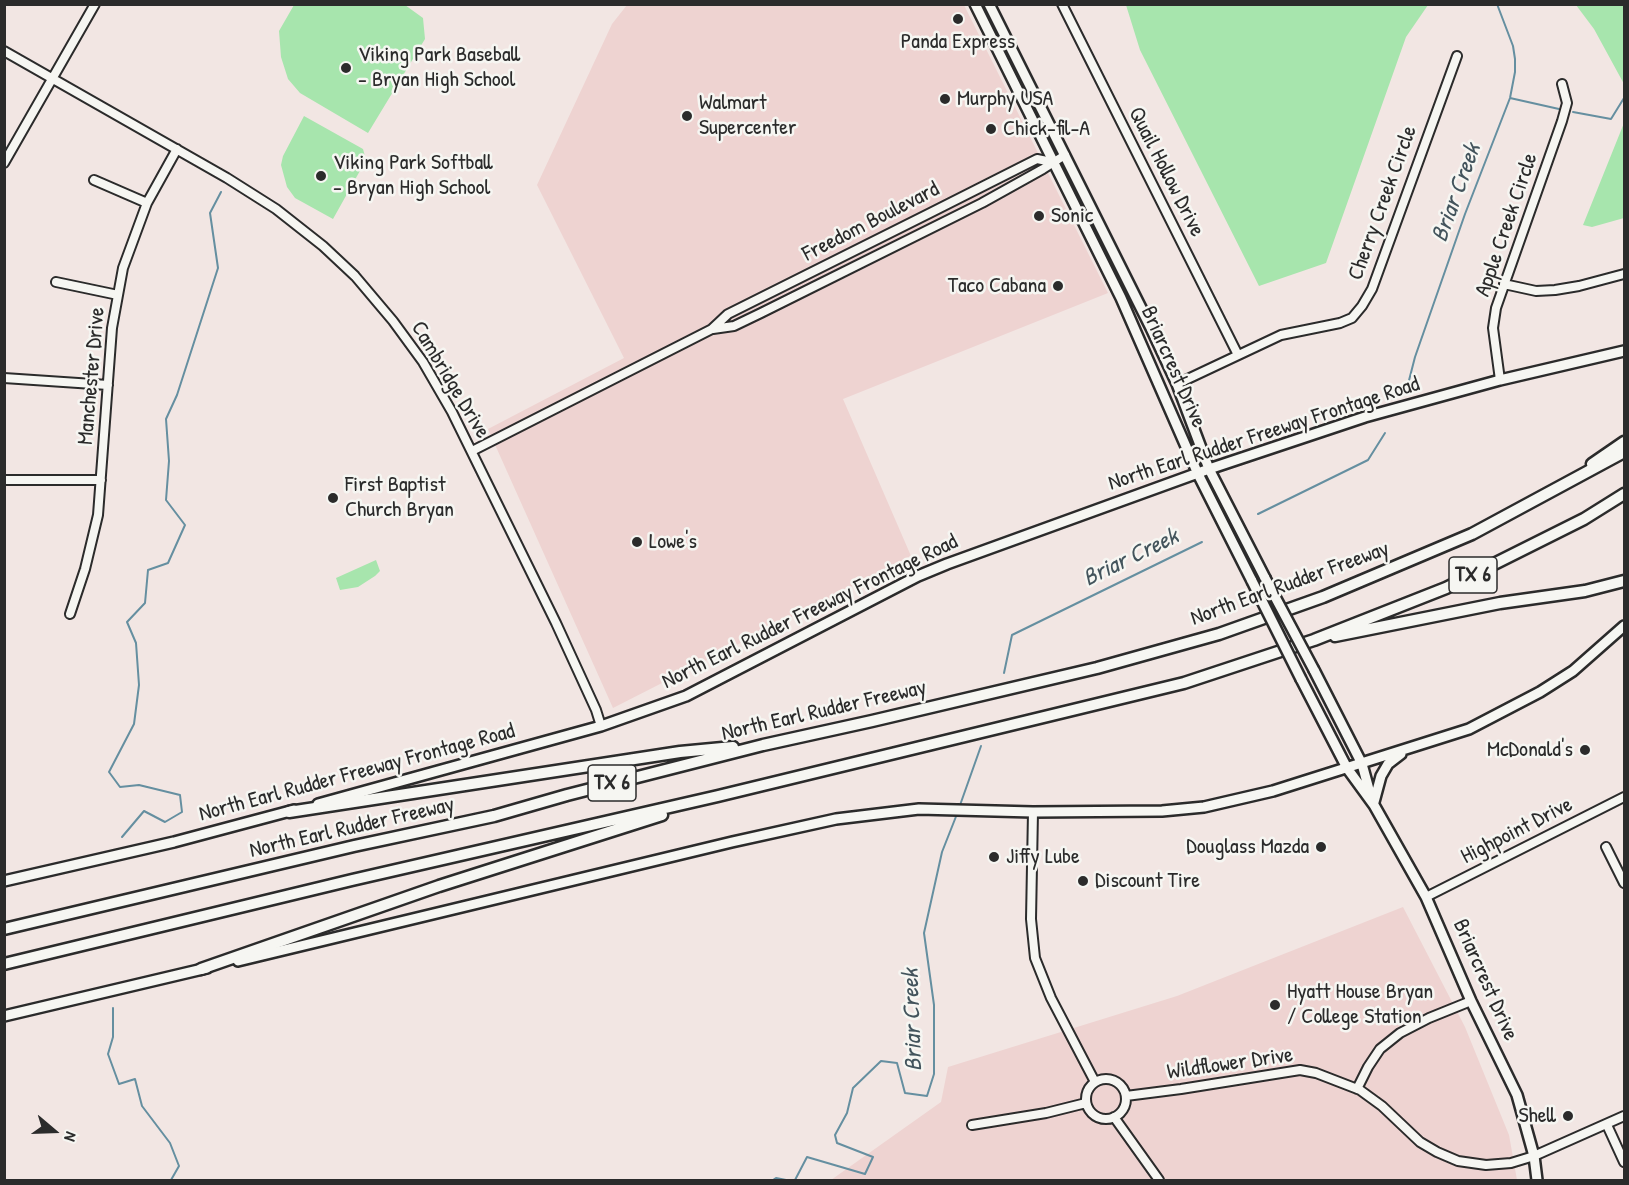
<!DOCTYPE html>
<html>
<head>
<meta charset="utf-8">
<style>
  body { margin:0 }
  #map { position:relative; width:1629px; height:1185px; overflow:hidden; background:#f2e6e3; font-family:"Patrick Hand",sans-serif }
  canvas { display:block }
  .frame { position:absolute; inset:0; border:6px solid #2b2b2b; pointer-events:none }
  .north { position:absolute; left:24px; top:1101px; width:60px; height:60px; -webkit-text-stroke:4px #f6f6f2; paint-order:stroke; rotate:109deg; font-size:16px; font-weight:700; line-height:24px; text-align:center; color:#2b2b2b }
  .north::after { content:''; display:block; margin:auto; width:21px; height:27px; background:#2b2b2b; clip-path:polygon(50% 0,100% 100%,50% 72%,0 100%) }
</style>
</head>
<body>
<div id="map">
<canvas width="1629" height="1185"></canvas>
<div class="frame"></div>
<div class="north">N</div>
</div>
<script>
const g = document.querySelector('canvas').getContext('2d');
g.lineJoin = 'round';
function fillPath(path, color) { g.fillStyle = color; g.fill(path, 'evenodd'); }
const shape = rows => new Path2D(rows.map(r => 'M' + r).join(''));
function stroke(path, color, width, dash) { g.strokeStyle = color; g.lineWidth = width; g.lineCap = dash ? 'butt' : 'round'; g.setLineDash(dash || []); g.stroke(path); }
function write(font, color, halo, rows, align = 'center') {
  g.font = font + ' "Patrick Hand",sans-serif'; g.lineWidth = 5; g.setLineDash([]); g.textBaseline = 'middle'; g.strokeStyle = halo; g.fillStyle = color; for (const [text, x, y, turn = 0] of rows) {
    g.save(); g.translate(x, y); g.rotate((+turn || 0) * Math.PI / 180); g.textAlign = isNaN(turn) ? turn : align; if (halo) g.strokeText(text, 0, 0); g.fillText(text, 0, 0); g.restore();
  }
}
fillPath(shape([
  [627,5,964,5,1108,293,843,399,911,556,613,708,488,429,624,358,537,185,612,24],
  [1403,907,1465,1027,1509,1135,1517,1180,831,1180,941,1102,948,1067,1177,996]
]), '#eed3d1');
fillPath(shape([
  [405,5,423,18,425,39,368,133,300,93,288,79,281,57,279,31,294,5],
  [1126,5,1428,5,1406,37,1326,263,1259,286,1140,50],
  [1576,5,1624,5,1624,84,1594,29],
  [304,116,363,149,366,160,333,219,295,198,287,187,281,165,283,156],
  [1624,123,1624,218,1592,227,1583,225],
  [376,560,380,571,375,576,358,587,340,590,336,578]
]), '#a7e5ad');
stroke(shape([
  [1510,98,1559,109],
  [1573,112,1611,119,1624,98],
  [1406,392,1415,357,1465,214,1510,98,1515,72,1515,59,1513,46,1497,4],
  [1258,514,1368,460,1385,433],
  [1004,673,1012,635,1202,542],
  [959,808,981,746],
  [122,837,144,811,165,822,182,812,180,795,139,785,120,787,109,772,134,724,139,685,136,643,127,622,145,603,148,570,168,563,185,525,166,500,169,461,166,419,177,395,218,268,210,213,221,192],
  [113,1008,113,1037,108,1054,119,1084,135,1079,142,1106,170,1143,179,1166,171,1180],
  [773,1180,776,1178,786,1180],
  [795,1180,807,1157,865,1174,873,1157,837,1143,835,1135,847,1113,853,1088,881,1061,897,1063,905,1093,927,1096,934,1074,934,1005,924,933,942,852,957,814]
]), '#658fa0', 2);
const minor = shape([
  [1062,4,1238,355],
  [4,51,227,178,276,209,323,246,355,276,393,321,423,362,452,412,556,623,596,710,601,726],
  [4,163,95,4],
  [94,180,147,203],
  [56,282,118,295],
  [1504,284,1536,291,1555,290,1579,286,1624,274],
  [713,329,734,326,761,313,982,203,1043,169,1065,155],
  [4,378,108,385],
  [1500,380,1493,328,1496,308,1562,121,1567,103,1562,84],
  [1177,384,1281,335,1340,323,1352,318,1362,306,1372,289,1457,56],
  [472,451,712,329,728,314,930,213,1037,159,1052,162],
  [4,480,101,480],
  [70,614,85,569,98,515,112,328,123,268,147,203,177,149],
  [1033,812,1031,919,1035,958,1051,998,1095,1082],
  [1606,847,1624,883],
  [1426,897,1624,797],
  '1086 1099a20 20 0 1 1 40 0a20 20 0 1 1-40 0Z',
  [1357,1089,1368,1067,1380,1049,1400,1033,1429,1018,1471,1001],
  [1126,1096,1181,1089,1300,1070,1316,1073,1360,1090,1382,1106,1420,1142,1437,1152,1458,1161,1486,1165,1511,1163,1534,1156,1624,1116],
  [1114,1117,1159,1180],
  [972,1125,1046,1113,1086,1103],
  [1607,1125,1624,1162]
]);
const major = shape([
  [975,4,1121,298,1198,474,1252,581],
  [989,4,1151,328,1177,384,1209,469,1265,578],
  [1314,670,1362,764,1371,797],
  [1301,679,1347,768,1374,805,1426,897,1471,1001,1517,1095,1534,1156,1537,1180],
  [1374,802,1381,776,1388,764,1401,754],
  [318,804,601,726,686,696,918,576,947,564,1209,469,1365,417,1500,380,1624,351],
  [4,881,174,842,294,810],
  [238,961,732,842,836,819,919,809,1033,812,1162,811,1204,807,1273,791,1469,729,1540,692,1573,671,1624,626],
  [4,1016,207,968]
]);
const highway = shape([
  [1592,464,1624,442],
  [1335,636,1500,603,1585,591,1624,581],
  [289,812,680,752,733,747],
  [4,929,354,846,494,816,567,795,763,745,872,721,1097,668,1219,634,1323,597,1472,534,1624,452],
  [4,964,352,880,718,796,1184,683,1314,640,1446,588,1584,519,1624,494],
  [201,969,439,886,662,815]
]);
stroke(minor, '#2b2b2b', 12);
stroke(major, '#2b2b2b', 14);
stroke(highway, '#2b2b2b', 15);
stroke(minor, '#f6f6f2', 8);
stroke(major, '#f6f6f2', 9);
stroke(highway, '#f6f6f2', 10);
const majorBridge = shape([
  [1265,578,1314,670],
  [1252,581,1301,679]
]);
stroke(majorBridge, '#2b2b2b', 14, []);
stroke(majorBridge, '#f6f6f2', 9);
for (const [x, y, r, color] of [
  [958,19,6,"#2b2b2b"],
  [346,68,6,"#2b2b2b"],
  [945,99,6,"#2b2b2b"],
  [687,116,6,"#2b2b2b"],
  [991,129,6,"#2b2b2b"],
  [321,176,6,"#2b2b2b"],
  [1039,216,6,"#2b2b2b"],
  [1058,286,6,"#2b2b2b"],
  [333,498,6,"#2b2b2b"],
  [637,542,6,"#2b2b2b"],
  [1585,750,6,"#2b2b2b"],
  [1321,847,6,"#2b2b2b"],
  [994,857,6,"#2b2b2b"],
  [1083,881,6,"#2b2b2b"],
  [1275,1005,6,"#2b2b2b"],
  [1568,1116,6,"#2b2b2b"]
]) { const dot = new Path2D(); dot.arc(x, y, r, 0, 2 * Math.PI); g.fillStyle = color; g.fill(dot); stroke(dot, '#f6f6f2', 2); }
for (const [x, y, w] of [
  [1473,575,48],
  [612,783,48]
]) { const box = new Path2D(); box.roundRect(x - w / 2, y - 18, w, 36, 4.5); g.fillStyle = '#f6f6f2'; g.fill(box); stroke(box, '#2b2b2b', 1.5); }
write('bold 21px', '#2b2b2b', null, [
  ["TX 6",1473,575],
  ["TX 6",612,783]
]);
write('22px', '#2b2b2b', '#f6f6f2', [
  ["Panda Express",958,42,"center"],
  ["Viking Park Baseball",358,55],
  ["- Bryan High School",358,80],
  ["Murphy USA",957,99],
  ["Walmart",699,103],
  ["Supercenter",699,128],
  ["Chick-fil-A",1003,129],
  ["Viking Park Softball",333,163],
  ["- Bryan High School",333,188],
  ["Sonic",1051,216],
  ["Taco Cabana",1046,286,"right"],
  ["First Baptist",345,485],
  ["Church Bryan",345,510],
  ["Lowe's",649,542],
  ["McDonald's",1573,750,"right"],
  ["Douglass Mazda",1309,847,"right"],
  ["Jiffy Lube",1006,857],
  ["Discount Tire",1095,881],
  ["Hyatt House Bryan",1287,992],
  ["/ College Station",1287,1017],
  ["Shell",1556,1116,"right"]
], 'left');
write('22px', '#2b2b2b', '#f6f6f2', [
  ["Quail Hollow Drive",1166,172,63],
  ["Cherry Creek Circle",1383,203,-70],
  ["Freedom Boulevard",871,222,-27],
  ["Apple Creek Circle",1507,225,-71],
  ["Briarcrest Drive",1173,367,66],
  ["Manchester Drive",92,376,-85],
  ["Cambridge Drive",450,380,59],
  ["North Earl Rudder Freeway Frontage Road",1264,434,-18],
  ["North Earl Rudder Freeway",1290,584,-20],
  ["North Earl Rudder Freeway Frontage Road",810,612,-26],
  ["North Earl Rudder Freeway",824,711,-13],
  ["North Earl Rudder Freeway Frontage Road",357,773,-15],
  ["North Earl Rudder Freeway",352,828,-13],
  ["Highpoint Drive",1517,831,-27],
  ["Briarcrest Drive",1485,980,66],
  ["Wildflower Drive",1230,1064,-8]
]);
write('italic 24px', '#43545c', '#f6f6f2', [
  ["Briar Creek",1457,193,-70],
  ["Briar Creek",1131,558,-26],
  ["Briar Creek",913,1020,-92]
]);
</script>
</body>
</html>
